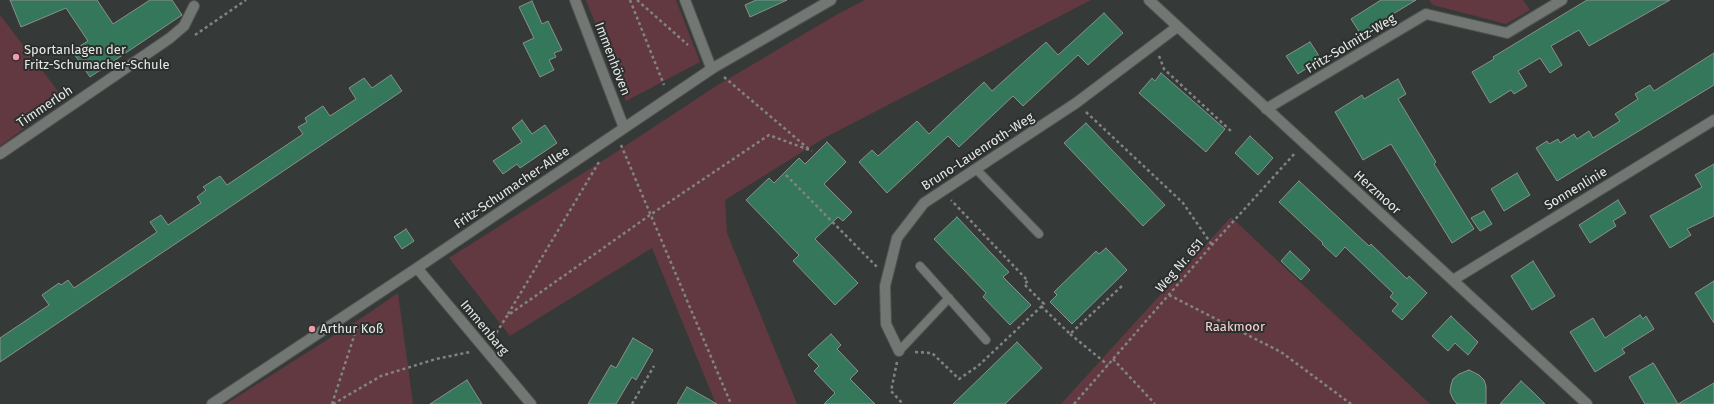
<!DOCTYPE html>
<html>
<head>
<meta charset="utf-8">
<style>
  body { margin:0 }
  canvas { display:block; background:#353937 }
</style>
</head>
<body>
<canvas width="1714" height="404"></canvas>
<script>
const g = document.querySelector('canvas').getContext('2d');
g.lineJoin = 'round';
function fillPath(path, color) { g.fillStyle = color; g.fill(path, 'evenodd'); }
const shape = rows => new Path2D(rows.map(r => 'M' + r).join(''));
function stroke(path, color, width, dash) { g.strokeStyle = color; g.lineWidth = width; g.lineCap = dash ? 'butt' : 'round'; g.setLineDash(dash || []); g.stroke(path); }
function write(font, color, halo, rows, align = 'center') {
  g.font = font + ' "Fira Sans",sans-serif'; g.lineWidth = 4; g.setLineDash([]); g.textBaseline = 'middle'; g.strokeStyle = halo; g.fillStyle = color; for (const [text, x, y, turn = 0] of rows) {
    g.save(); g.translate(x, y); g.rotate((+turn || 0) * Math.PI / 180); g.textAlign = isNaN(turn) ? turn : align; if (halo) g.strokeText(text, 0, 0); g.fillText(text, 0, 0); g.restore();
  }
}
fillPath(shape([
  [586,0,676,0,700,62,626,101],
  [865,0,1091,0,826,137,725,200,727,233,797,404,716,404,652,248,510,336,449,258,610,156,713,88,836,15],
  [1429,0,1523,0,1530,10,1506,24,1433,5],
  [0,15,64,99,0,146],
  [1231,217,1430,404,1061,404],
  [398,293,413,404,226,404,363,317]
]), '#623940');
const building = shape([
  [10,0,97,0,113,24,150,0,172,0,182,15,90,77,72,51,88,41,66,8,21,27,10,0],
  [756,0,787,0,750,17,745,5,756,0],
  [1381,0,1416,0,1383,20,1384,22,1362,36,1351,19,1381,0],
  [1587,0,1670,0,1589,46,1579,30,1551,46,1562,65,1550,73,1540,58,1518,71,1527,86,1514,94,1511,90,1490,103,1472,72,1494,59,1493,57,1587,0],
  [532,1,542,24,548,21,562,50,554,53,556,57,549,60,554,70,540,77,523,43,534,38,519,7,532,1],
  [1104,13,1123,33,1088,65,1078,55,1023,106,1013,96,959,147,948,136,887,193,859,162,872,150,878,156,917,121,929,134,984,82,992,91,1046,42,1058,55,1104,13],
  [1310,42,1321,59,1298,74,1286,56,1310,42],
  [1714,53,1714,85,1557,181,1536,148,1547,141,1549,144,1558,139,1560,143,1574,134,1577,139,1589,131,1593,138,1620,121,1615,114,1638,99,1635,94,1650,85,1654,91,1714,53],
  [1161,73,1225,129,1206,152,1139,93,1152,78,1155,81,1161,73],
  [391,75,402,91,0,362,0,338,49,305,42,295,59,283,61,285,68,280,74,288,117,259,157,232,150,222,161,215,168,225,201,203,197,197,206,190,203,187,220,176,227,185,303,134,298,127,307,122,305,118,323,106,330,116,356,99,349,88,364,78,372,88,391,75],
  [1398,79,1406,94,1398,99,1436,162,1434,164,1474,229,1452,243,1391,144,1363,160,1335,112,1362,95,1364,99,1398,79],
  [522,120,532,134,545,125,557,143,520,168,517,164,503,174,493,161,522,142,512,128,522,120],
  [1086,123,1165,205,1143,226,1064,143,1086,123],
  [1250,136,1273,158,1258,175,1235,153,1250,136],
  [827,142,846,162,824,184,852,212,843,221,838,217,815,239,858,283,835,305,793,261,799,255,746,200,769,178,774,183,799,158,805,164,827,142],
  [1714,164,1714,216,1687,229,1691,235,1670,248,1650,216,1702,187,1695,175,1714,164],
  [1517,173,1530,195,1504,211,1491,189,1517,173],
  [1299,181,1369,246,1371,244,1407,279,1409,276,1427,293,1402,320,1392,311,1398,304,1390,297,1393,293,1345,247,1336,257,1322,244,1323,243,1279,202,1299,181],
  [1618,200,1626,213,1613,221,1616,226,1590,243,1579,225,1618,200],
  [1484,211,1492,224,1480,231,1471,218,1484,211],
  [957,217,1009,272,1003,277,1031,305,1010,325,983,297,986,293,934,239,957,217],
  [406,229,414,241,402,249,394,237,406,229],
  [1106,248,1127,270,1072,324,1050,302,1057,295,1054,292,1096,251,1099,254,1106,248],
  [1290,251,1310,270,1301,280,1281,261,1290,251],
  [1533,261,1555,296,1532,310,1511,276,1533,261],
  [1714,281,1714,323,1695,293,1714,281],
  [1640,315,1643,319,1646,316,1654,329,1622,349,1625,353,1595,372,1570,332,1593,318,1605,338,1640,315],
  [1451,316,1478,342,1468,355,1455,343,1448,351,1432,336,1451,316],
  [831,334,841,345,837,349,858,371,850,379,875,404,824,404,835,393,814,371,819,366,808,355,831,334],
  [633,338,653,350,636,380,632,377,616,404,588,404,611,365,616,368,633,338],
  [1017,342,1042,368,1005,404,953,404,1017,342],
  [1653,363,1654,364,1678,404,1645,404,1629,377,1653,363],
  [1469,370,1479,375,1484,380,1486,386,1486,404,1457,404,1453,399,1450,392,1451,385,1453,379,1459,374,1469,370],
  [467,380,482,404,430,404,467,380],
  [1521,381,1533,392,1545,404,1500,404,1521,381],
  [1714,383,1714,404,1678,404,1714,383],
  [687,387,717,404,677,404,687,387]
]);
fillPath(building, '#34775b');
stroke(building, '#8b8f8d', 1);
const service = shape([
  [976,169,1039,234],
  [920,266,986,340],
  [899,351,949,298]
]);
const minor = shape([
  [575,0,624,128],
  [685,0,710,65,713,68],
  [1149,0,1587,404],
  [1266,109,1426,14,1507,33,1562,0],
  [0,154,170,38,184,26,194,6],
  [417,268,531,404],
  [1453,280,1714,120],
  [899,351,886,324,885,286,897,238,924,203,1076,103,1177,27],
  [212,404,417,268,713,68,831,0]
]);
stroke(service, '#525453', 10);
stroke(minor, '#525453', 12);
stroke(shape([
  [630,0,664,85],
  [637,0,688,45],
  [195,35,246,0],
  [1159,56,1164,69,1232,132],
  [724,77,810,150],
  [1086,112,1183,203,1212,245],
  [621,145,731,404],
  [786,175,877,267],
  [1169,295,1281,352,1351,404],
  [1041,306,1070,334,1123,285],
  [508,314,599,162],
  [1070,334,1108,365],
  [493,338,507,316,650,215,769,135,812,151],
  [915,352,932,353,959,379,978,366,1044,304,1024,284,1028,281,951,200],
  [1113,359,1155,404],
  [897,362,891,391,903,404],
  [332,404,358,324],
  [333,404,381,376,436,359,470,352],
  [632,404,654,366],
  [1074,404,1212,245,1296,152]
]), '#818483', 2.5, [3, 3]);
stroke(service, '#727774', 8);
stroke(minor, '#727774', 10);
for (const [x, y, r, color] of [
  [16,57,4,"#f39aa9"],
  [312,329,4,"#f39aa9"]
]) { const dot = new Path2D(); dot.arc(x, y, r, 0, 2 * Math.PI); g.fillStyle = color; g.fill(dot); stroke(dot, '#2b2f2d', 1.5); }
write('13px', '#e7e9e8', '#2b2f2d', [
  ["Fritz-Solmitz-Weg",1351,44,-31],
  ["Immenhöven",612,59,69],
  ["Timmerloh",45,107,-34],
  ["Bruno-Lauenroth-Weg",978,152,-33],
  ["Fritz-Schumacher-Allee",512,188,-34],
  ["Sonnenlinie",1576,189,-31],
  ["Herzmoor",1377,193,42],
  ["Weg Nr. 651",1180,266,-49],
  ["Immenbarg",484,328,50]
]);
write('13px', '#e7e9e8', '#2b2f2d', [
  ["Sportanlagen der",24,50],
  ["Fritz-Schumacher-Schule",24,65],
  ["Arthur Koß",320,329]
], 'left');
write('13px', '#f9d2d7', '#2b2f2d', [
  ["Raakmoor",1235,327]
]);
</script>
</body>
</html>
